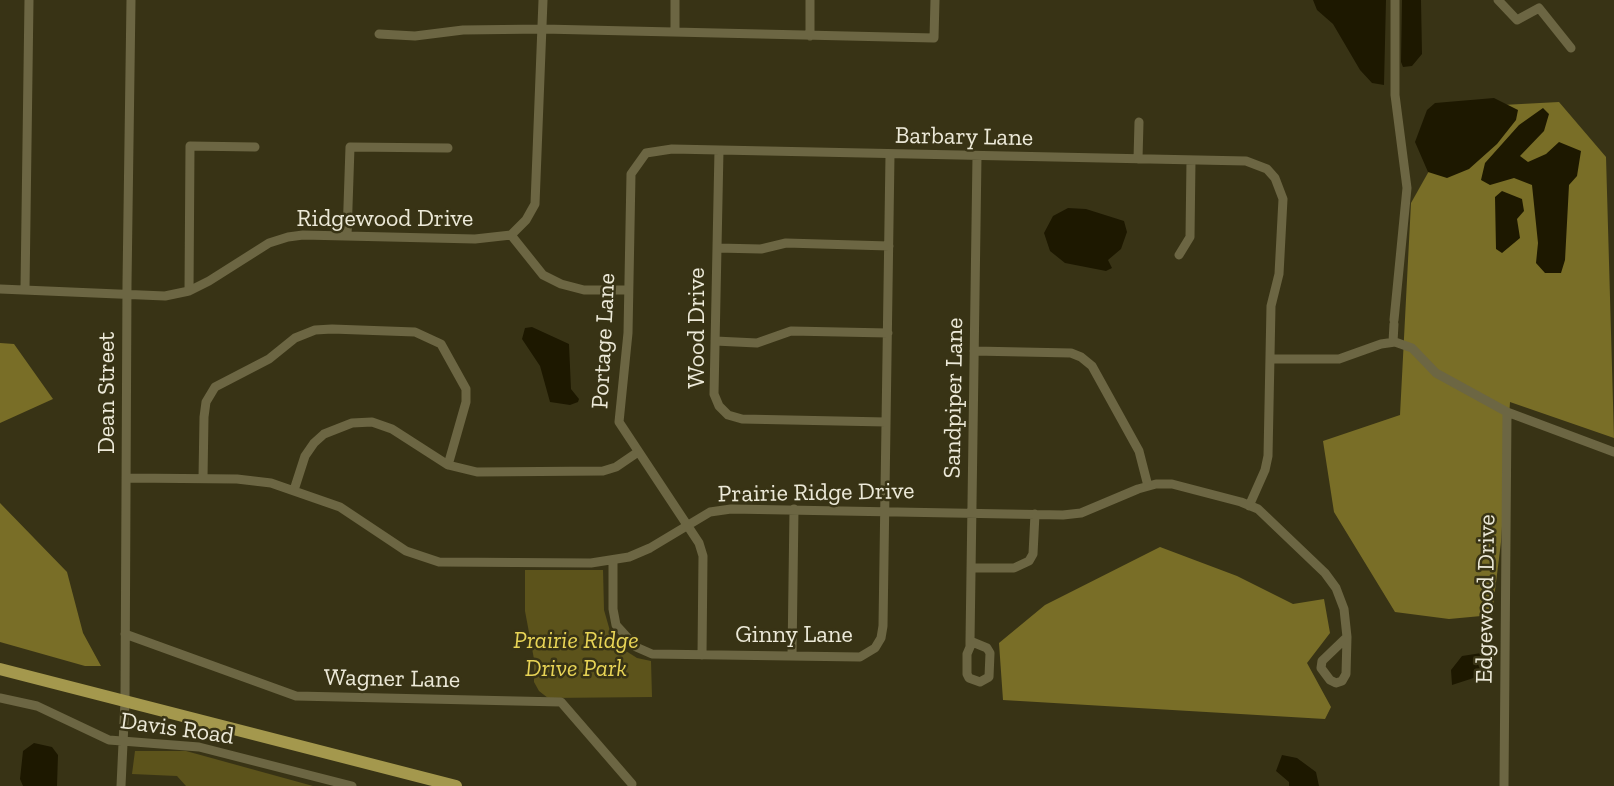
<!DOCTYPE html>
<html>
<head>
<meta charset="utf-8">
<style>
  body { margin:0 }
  canvas { display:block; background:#383315 }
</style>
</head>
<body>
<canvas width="1614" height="786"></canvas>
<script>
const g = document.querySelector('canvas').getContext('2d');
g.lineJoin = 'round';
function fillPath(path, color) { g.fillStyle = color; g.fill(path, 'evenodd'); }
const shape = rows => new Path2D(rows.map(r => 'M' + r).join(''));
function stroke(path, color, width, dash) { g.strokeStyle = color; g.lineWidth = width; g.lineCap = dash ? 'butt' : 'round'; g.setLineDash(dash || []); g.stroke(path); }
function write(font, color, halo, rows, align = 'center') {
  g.font = font + ' "Zilla Slab",serif'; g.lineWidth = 5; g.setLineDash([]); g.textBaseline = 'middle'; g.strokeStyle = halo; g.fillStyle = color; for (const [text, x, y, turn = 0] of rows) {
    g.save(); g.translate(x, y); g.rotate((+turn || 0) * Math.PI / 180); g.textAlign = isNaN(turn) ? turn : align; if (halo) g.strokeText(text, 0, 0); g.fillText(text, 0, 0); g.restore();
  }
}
fillPath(shape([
  [525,570,603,570,604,610,610,631,626,651,637,658,651,661,652,697,548,698,539,691,534,682,534,659,525,611],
  [135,751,186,751,313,786,186,786,177,776,132,774]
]), '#5c531b');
fillPath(shape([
  [1559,102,1606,157,1614,438,1510,402,1501,542,1492,615,1449,619,1395,612,1334,512,1323,441,1400,415,1411,203,1465,107],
  [0,343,14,344,53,399,0,423],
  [0,503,67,572,83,633,101,666,85,666,0,642],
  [1160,547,1237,576,1293,604,1324,599,1330,633,1307,663,1331,707,1325,719,1003,700,999,643,1045,605]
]), '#796e27');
fillPath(shape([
  [1313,0,1386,0,1384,85,1372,83,1360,70,1333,24,1317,10],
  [1402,0,1421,0,1422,54,1412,66,1403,67,1401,62],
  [1494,98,1518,110,1516,120,1497,144,1469,169,1447,178,1428,172,1415,142,1427,110,1435,103],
  [1543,108,1549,114,1544,131,1520,156,1528,162,1546,154,1559,142,1581,151,1577,176,1569,185,1565,260,1561,273,1545,273,1536,263,1538,243,1532,185,1514,178,1490,185,1481,180,1485,163,1519,125],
  [1502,191,1522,199,1524,211,1517,219,1520,238,1502,253,1496,249,1495,197],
  [1068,208,1086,209,1124,221,1127,232,1121,249,1108,260,1112,268,1106,271,1065,263,1050,251,1044,233,1053,216],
  [532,327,569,344,571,389,579,399,578,402,570,405,550,402,540,366,522,339,525,328],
  [1488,652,1493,656,1489,673,1452,685,1451,670,1462,656],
  [34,743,52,747,58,755,57,786,23,786,20,779,23,751],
  [1282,755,1297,758,1316,772,1319,786,1289,786,1289,782,1276,771]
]), '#1d1800');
stroke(shape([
  [1498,0,1517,20,1539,8,1571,48],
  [675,31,675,0],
  [379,34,415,36,463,30,543,29,934,38,935,0],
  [810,36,810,0],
  [719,150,714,394,719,406,728,415,742,419,886,422],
  [1138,159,1139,122],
  [511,235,543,275,561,284,584,290,627,290],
  [347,236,350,147,448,148],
  [717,248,761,249,786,243,889,246],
  [1179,255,1190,237,1191,160],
  [0,289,165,296,189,291,209,281,269,243,288,237,303,235,475,239,511,235,526,220,535,204,543,0],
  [25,289,29,0],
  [189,291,190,146,255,147],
  [1394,320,1407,188,1395,95,1395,0],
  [715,341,757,343,791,331,888,333],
  [1393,342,1394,324],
  [974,351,1071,353,1081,357,1092,366,1139,451,1148,486],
  [1271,359,1339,359,1381,344,1395,342,1412,348,1436,373,1507,412,1614,452],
  [127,478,237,479,271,483,340,507,406,551,439,562,591,563,629,557,650,548,710,512,731,509,1063,515,1081,513,1138,489,1156,484,1172,484,1241,502,1258,509,1325,573,1336,588,1344,609,1347,637,1346,674,1342,681,1336,683,1330,680,1321,668,1322,661,1347,637],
  [203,478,204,417,206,402,215,387,269,359,295,338,315,330,332,329,415,332,441,344,466,389,466,402,448,465],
  [294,490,305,456,314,443,324,434,352,423,372,422,392,429,448,465,477,472,603,471,616,467,638,452],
  [613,561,613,609,616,625,636,647,652,654,860,657,875,648,881,638,883,626,890,155],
  [971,568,1014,568,1029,561,1033,554,1035,514],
  [125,634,296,696,561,702,632,784],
  [970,641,987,648,990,653,989,677,980,682,969,678,967,674,967,654,970,647,970,641,972,504,977,156],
  [702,655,703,556,699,543,619,422,628,333,631,174,646,153,672,149,1246,161,1267,169,1275,178,1283,199,1279,274,1271,306,1268,456,1265,470,1249,506],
  [792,656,794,509],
  [0,698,37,706,109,740,199,747,352,786],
  [121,786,125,701,127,284,131,0],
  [1504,786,1507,412]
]), '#6c6643', 9);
stroke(shape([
  [0,669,456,786]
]), '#a4984d', 12);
write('24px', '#ece9d8', '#383315', [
  ["Barbary Lane",964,137,1],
  ["Ridgewood Drive",385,219],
  ["Wood Drive",697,328,-90],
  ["Portage Lane",604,341,-87],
  ["Dean Street",107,393,-90],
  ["Sandpiper Lane",954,398,-89],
  ["Prairie Ridge Drive",816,493,-1],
  ["Edgewood Drive",1486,599,-89],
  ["Ginny Lane",794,635],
  ["Wagner Lane",392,679,1],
  ["Davis Road",177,729,8]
]);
write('italic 24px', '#e8d456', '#383315', [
  ["Prairie Ridge",576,641],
  ["Drive Park",576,669]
]);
</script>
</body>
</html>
